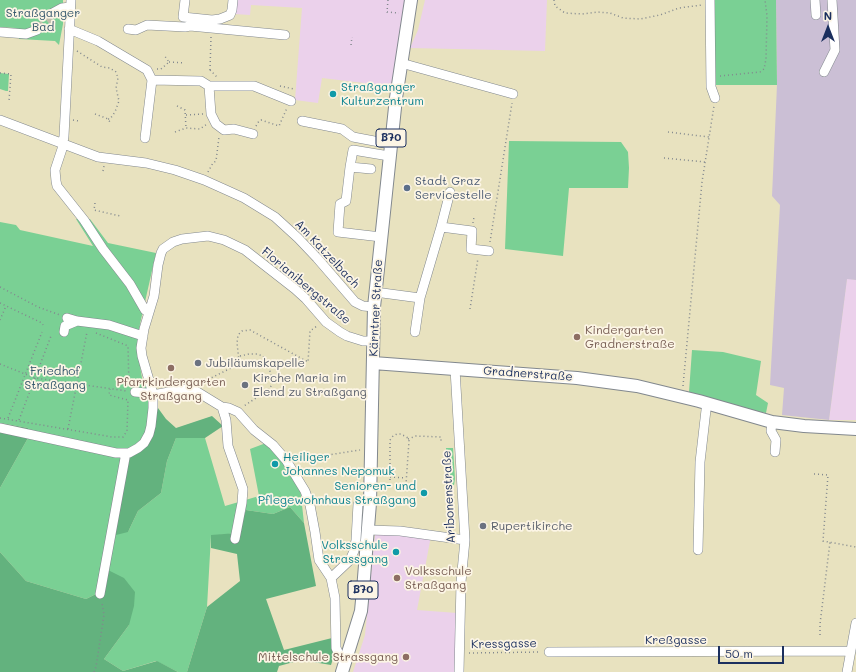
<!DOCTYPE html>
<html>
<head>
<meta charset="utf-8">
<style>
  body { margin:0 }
  #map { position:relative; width:856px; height:672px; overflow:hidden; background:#e8e2bf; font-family:Mali,sans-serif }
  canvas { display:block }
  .north { position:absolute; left:808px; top:8px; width:40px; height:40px; -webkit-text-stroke:3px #fcf5e5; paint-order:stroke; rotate:0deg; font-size:11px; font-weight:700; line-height:16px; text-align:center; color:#1b2f5e }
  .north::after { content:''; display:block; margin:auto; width:14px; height:18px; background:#1b2f5e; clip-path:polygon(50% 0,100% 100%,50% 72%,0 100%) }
  .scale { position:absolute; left:718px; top:646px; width:66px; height:18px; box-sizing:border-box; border:2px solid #1b2f5e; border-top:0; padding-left:5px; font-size:12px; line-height:14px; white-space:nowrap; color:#1b2f5e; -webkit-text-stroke:3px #fcf5e5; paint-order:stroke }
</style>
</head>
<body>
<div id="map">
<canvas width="856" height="672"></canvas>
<div class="north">N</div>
<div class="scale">50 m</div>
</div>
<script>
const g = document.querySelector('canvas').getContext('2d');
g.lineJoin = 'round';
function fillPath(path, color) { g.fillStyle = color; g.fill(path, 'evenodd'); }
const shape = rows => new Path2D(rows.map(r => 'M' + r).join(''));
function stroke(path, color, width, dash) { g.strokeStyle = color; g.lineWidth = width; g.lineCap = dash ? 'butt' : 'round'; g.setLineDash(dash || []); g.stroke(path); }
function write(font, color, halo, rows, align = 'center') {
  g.font = font + ' Mali,sans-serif'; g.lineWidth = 3.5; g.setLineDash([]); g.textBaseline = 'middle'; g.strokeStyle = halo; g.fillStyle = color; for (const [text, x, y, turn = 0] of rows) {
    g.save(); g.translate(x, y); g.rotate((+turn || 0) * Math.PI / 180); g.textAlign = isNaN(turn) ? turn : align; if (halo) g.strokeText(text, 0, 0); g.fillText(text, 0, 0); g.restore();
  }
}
fillPath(shape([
  [236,0,411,0,397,87,322,78,318,103,295,100,302,8,251,5,250,15,234,14],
  [425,0,547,0,545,51,410,48,418,30],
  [847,278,856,280,856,420,829,420],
  [384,530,431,536,417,610,457,613,455,672,353,672,365,635,375,535]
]), '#ebd1eb');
fillPath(shape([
  [776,0,856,0,856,280,847,279,829,420,782,415,784,388,770,385,780,205,772,196,777,85]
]), '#cbbfd5');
fillPath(shape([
  [0,0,63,0,63,24,59,45,55,41,19,39,19,30,15,28,0,27],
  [714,0,776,0,777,85,715,85],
  [0,73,9,74,8,91,6,91,0,89],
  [509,141,621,142,628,152,629,168,628,188,569,188,563,256,505,249],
  [76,219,90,219,108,243,156,253,140,324,137,347,142,378,153,394,158,408,151,426,128,532,138,511,161,493,167,461,176,438,205,438,225,506,259,496,250,449,266,443,282,459,300,487,304,523,290,507,273,514,246,510,237,533,211,536,207,607,187,672,178,672,156,661,123,671,104,659,129,625,96,594,86,599,26,581,0,552,0,488,28,438,28,428,0,423,0,222,16,225,20,230,93,246],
  [692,350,723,352,761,361,756,395,768,403,766,413,756,411,689,392],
  [446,448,453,448,455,479,454,485,445,485]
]), '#7ad094');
fillPath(shape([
  [158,408,166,419,176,428,212,416,223,426,205,438,176,438,167,461,161,493,138,511,128,532,116,535,114,516,125,458,134,451,151,426],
  [0,423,28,428,28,438,0,488],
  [290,507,304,523,316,586,266,599,284,650,340,636,331,665,301,660,279,666,277,672,187,672,207,607,240,581,237,554,211,548,211,535,237,533,246,510,273,514],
  [0,552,26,581,86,599,96,594,100,566,124,578,135,592,134,606,129,625,104,659,123,671,157,661,178,672,0,672]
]), '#63b27e');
stroke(shape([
  [37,30,51,18]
]), '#bfbeac', 9, [9, 4.5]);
const minor = shape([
  [71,0,64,136,62,149,55,170,56,181,57,186,84,220,103,249,130,284,145,310,148,312],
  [185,0,183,17,212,20,220,19,230,15,232,10,233,0],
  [710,0,711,87,715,98],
  [815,0,816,15],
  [51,14,62,8,70,7],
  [69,29,98,41,147,70,152,80,145,138],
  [128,29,136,30,147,25,185,27,190,26,285,35],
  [0,32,26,34,37,30],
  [401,63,513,94],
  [824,72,835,50,832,0],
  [152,80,201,81,209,86,254,86,291,101],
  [209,86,211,114,216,124,224,130,234,129,253,134],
  [0,120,98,157,146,163,175,170,204,180,244,198,275,217,298,238,317,258,355,302,363,306,374,307],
  [302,121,342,129,353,137,390,144],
  [350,167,346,201,340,204,338,232,381,237],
  [371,169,350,167,353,150,389,156],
  [441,227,472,231,471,249,489,251],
  [375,292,420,298,441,227,450,192],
  [67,318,77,321,109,325,143,336],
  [64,332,65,326,77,321],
  [415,332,420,298],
  [455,369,465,540,461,582,459,672],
  [135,392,158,394,191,388,222,407,226,420,228,446,243,489,242,503,235,539],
  [222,407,229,408,238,412,254,430,273,445,286,460,305,491,310,505,315,532,319,560,331,578,335,598,336,648,339,654,346,659],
  [772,422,771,431,776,440,775,452],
  [0,428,116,453,129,453,138,448,144,443,149,434,151,426,153,408,153,394,142,356,141,348,144,329,154,296,158,265,161,253,163,249,173,242,182,239,208,236,224,240,245,250,295,289,306,299,326,322,340,332,347,336,363,341,374,341],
  [368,530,400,531,465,540],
  [698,550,700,462,706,410,708,403],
  [331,578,350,560,354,551,356,540,358,504,362,501,370,498],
  [100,594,125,458,124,454],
  [549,652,851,651],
  [847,672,856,623]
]);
const major = shape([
  [373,363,577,378,637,386,699,401,772,422,804,426,856,429],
  [342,672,361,611,363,590,370,503,374,307,396,98,411,0]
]);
stroke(minor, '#82888e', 10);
stroke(major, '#82888e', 14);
stroke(shape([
  [388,0,387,12,399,13],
  [554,0,555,6,565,13,582,14,598,12,610,13,623,18,640,19,660,15,679,8,702,5],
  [351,45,352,37],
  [77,51,102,67,110,68,116,72,118,78,116,88,119,101,115,112,110,119,108,119],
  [169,62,184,63],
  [157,69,161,69,169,62,164,55],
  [210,70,211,37],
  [210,70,217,77],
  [0,73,11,74,9,101],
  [720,76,760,72,764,69,766,59,767,16,765,0],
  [280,86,294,89],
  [177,106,185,110,186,128],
  [95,114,103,117,108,119,110,122],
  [186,115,203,114],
  [73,120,79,121],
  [256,126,259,121,261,120,279,126,287,108],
  [175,132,186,128,200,129,207,124],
  [668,132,709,137],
  [664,158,705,162],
  [103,171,104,166],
  [208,172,213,163,216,161,219,137],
  [95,203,94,210,120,216],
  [473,223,474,217],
  [490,242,512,103],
  [0,287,38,307,60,315],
  [0,303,42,323,43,325],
  [470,309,478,258],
  [0,320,6,306],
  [96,333,128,346,129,386],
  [240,356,249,354,257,354,263,356,268,364,273,382,270,388,265,392,244,406],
  [0,364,35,378,127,391],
  [201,383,235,366,239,361,237,343,238,335,242,331,250,330,308,362,310,331,317,326],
  [683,386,702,182,714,106],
  [0,418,89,433,112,437,123,437,127,431,128,400,109,395,110,389],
  [8,418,42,332],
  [19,420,51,336],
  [68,429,87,332],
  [408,439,416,436,441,437,441,443],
  [296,460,360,450],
  [814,474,828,475,823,541,856,547],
  [390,477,406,478],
  [390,480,390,440,393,436,397,434,401,434,408,438,409,441,406,484],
  [820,635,820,624,830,542],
  [469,653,541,652],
  [94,672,96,667,104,615,102,603]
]), '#82888e', 1.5, [1, 3]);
stroke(minor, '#fff', 9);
stroke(major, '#fff', 12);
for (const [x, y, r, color] of [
  [333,94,4,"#0f9aa8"],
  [407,188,4,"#5c6f8a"],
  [577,337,4,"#8d6e63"],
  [198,363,4,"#6b7280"],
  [171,368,4,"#8d6e63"],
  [245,385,4,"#6b7280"],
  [275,464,4,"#0f9aa8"],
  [424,493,4,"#0f9aa8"],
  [483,526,4,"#6b7280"],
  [396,552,4,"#0f9aa8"],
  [397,578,4,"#8d6e63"],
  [406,657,4,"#8d6e63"]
]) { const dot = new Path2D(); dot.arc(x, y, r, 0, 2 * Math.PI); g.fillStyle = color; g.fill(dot); stroke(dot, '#fcf5e5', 1.5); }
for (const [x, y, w] of [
  [391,138,30],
  [363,590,30]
]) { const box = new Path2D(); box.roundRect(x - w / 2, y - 9, w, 18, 3); g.fillStyle = '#fcf5e5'; g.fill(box); stroke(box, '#1b2f5e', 1); }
write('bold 11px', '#1b2f5e', null, [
  ["B70",391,138],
  ["B70",363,590]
]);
write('12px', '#33576c', '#fcf5e5', [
  ["Straßganger",43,13],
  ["Bad",43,27],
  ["Friedhof",55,371],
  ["Straßgang",55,385]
]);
write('12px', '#0d838f', '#fcf5e5', [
  ["Straßganger",341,87],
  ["Kulturzentrum",341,101],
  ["Heiliger",283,457],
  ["Johannes Nepomuk",283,471],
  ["Senioren- und",416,486,"right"],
  ["Pflegewohnhaus Straßgang",416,500,"right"],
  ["Volksschule",388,545,"right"],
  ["Strassgang",388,559,"right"]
], 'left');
write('12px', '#4e5e75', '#fcf5e5', [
  ["Stadt Graz",415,181],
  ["Servicestelle",415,195]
], 'left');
write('12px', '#1b2f5e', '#fcf5e5', [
  ["Am Katzelbach",327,254,47],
  ["Florianibergstraße",306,286,40],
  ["Kärntner Straße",376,308,-87],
  ["Gradnerstraße",528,374,4],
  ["Aribonenstraße",449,497,-93],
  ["Kreßgasse",676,640],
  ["Kressgasse",504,644,-1]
]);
write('12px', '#785e54', '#fcf5e5', [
  ["Kindergarten",585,330],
  ["Gradnerstraße",585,344],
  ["Pfarrkindergarten",171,382,"center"],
  ["Straßgang",171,396,"center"],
  ["Volksschule",405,571],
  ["Straßgang",405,585],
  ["Mittelschule Strassgang",398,657,"right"]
], 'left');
write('12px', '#5b616d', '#fcf5e5', [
  ["Jubiläumskapelle",206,363],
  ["Kirche Maria im",253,378],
  ["Elend zu Straßgang",253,392],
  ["Rupertikirche",491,526]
], 'left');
</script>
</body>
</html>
